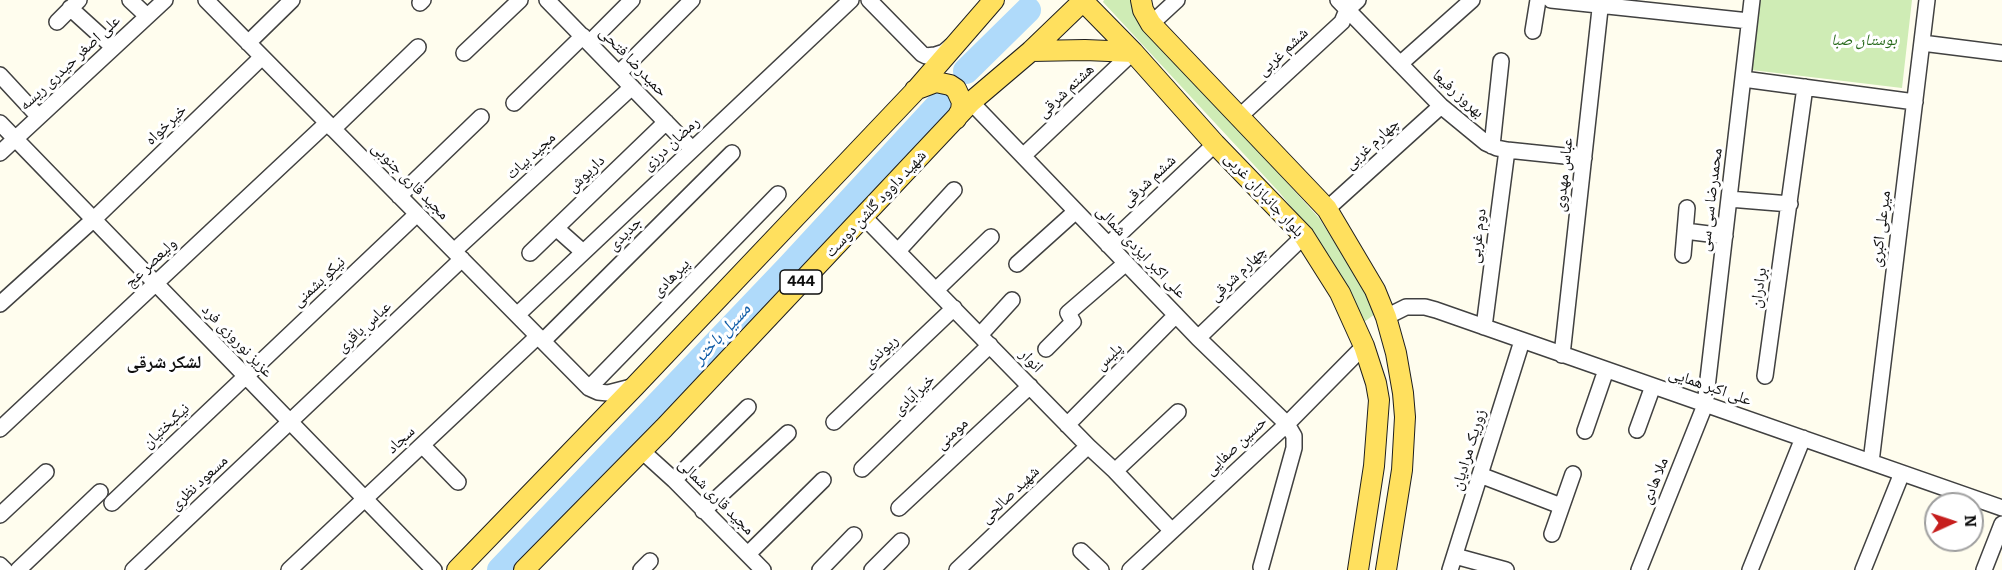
<!DOCTYPE html>
<html>
<head>
<meta charset="utf-8">
<style>
  body { margin:0 }
  #map { position:relative; width:2002px; height:570px; overflow:hidden; background:#fffdee; font-family:Bitter,serif }
  canvas { display:block }
  .north { position:absolute; left:1924px; top:492px; width:60px; height:60px; box-sizing:border-box; background:#fff; border:2px solid #9f9f9f; border-radius:50%; rotate:87deg; font-size:16px; font-weight:700; line-height:24px; text-align:center; color:#0e0e0e }
  .north::after { content:''; display:block; margin:auto; width:21px; height:27px; background:#c61e1d; clip-path:polygon(50% 0,100% 100%,50% 72%,0 100%) }
</style>
</head>
<body>
<div id="map">
<canvas width="2002" height="570"></canvas>
<div class="north">N</div>
</div>
<script>
const g = document.querySelector('canvas').getContext('2d');
g.lineJoin = 'round';
function fillPath(path, color) { g.fillStyle = color; g.fill(path, 'evenodd'); }
const shape = rows => new Path2D(rows.map(r => 'M' + r).join(''));
function stroke(path, color, width, dash) { g.strokeStyle = color; g.lineWidth = width; g.lineCap = dash ? 'butt' : 'round'; g.setLineDash(dash || []); g.stroke(path); }
function write(font, color, halo, rows, align = 'center') {
  g.font = font + ' Bitter,"Noto Naskh Arabic",serif'; g.lineWidth = 6; g.setLineDash([]); g.textBaseline = 'middle'; g.strokeStyle = halo; g.fillStyle = color; for (const [text, x, y, turn = 0] of rows) {
    g.save(); g.translate(x, y); g.rotate((+turn || 0) * Math.PI / 180); g.textAlign = isNaN(turn) ? turn : align; if (halo) g.strokeText(text, 0, 0); g.fillText(text, 0, 0); g.restore();
  }
}
fillPath(shape([
  [1104,0,1134,0,1221,110,1319,218,1362,286,1375,314,1364,322,1310,230,1279,192,1103,2],
  [1760,0,1912,0,1902,88,1752,70]
]), '#cfecb5');
stroke(shape([
  [966,71,1028,10],
  [500,570,790,266,945,98]
]), '#afdafa', 26);
const minor = shape([
  [130,0,147,16],
  [206,0,589,388,598,392,608,393,635,386],
  [547,0,692,149],
  [869,0,922,54,926,56,935,55,944,52,951,46],
  [1338,0,1441,106,1486,143,1497,148,1507,150,1584,158],
  [1551,0,1749,21],
  [420,3,423,0],
  [70,8,113,47],
  [57,22,79,0],
  [1151,24,1177,0],
  [1533,31,1538,0],
  [248,43,292,0],
  [589,43,632,0],
  [1922,43,2002,53],
  [464,53,520,0],
  [1400,64,1472,0],
  [619,73,692,0],
  [0,75,38,116],
  [1743,79,1915,102],
  [971,102,1198,338,1287,424,1294,436,1294,448,1261,567],
  [514,103,583,36],
  [1239,117,1342,22,1347,10,1358,0],
  [0,123,434,570],
  [333,129,418,47],
  [1492,146,1501,61],
  [0,153,165,0],
  [1023,156,1133,52],
  [399,196,481,117],
  [1729,199,1790,204],
  [1327,209,1441,106],
  [863,216,1088,446,1115,471,1172,531],
  [556,228,583,252],
  [1685,231,1725,236],
  [1108,245,1215,144],
  [454,251,632,87],
  [898,251,954,190],
  [530,253,666,122],
  [1683,255,1687,208],
  [1017,264,1076,211],
  [936,290,991,237],
  [0,304,94,219,262,57],
  [517,315,851,0],
  [1386,317,1406,307,1425,307,1436,310,2002,508],
  [1484,327,1507,150],
  [980,335,1012,300],
  [1198,338,1304,236],
  [543,341,732,153],
  [1046,349,1073,322,1068,313,1126,263],
  [1562,355,1601,0],
  [1765,376,1805,87],
  [589,388,778,194],
  [834,422,954,308],
  [1067,425,1176,315],
  [0,429,327,123],
  [1637,430,1653,386],
  [1585,431,1606,370],
  [422,445,458,482],
  [642,451,674,480,763,570],
  [1871,462,1927,0],
  [862,469,990,345],
  [1115,471,1178,412],
  [1480,475,1561,506],
  [674,480,748,407],
  [112,503,417,214],
  [899,508,1030,386],
  [703,511,788,433],
  [0,515,46,472],
  [1552,534,1573,474],
  [1081,551,1101,570],
  [748,554,823,480],
  [1455,556,1506,570],
  [0,565,5,570],
  [18,570,100,492],
  [133,570,462,259],
  [289,570,538,336],
  [641,570,650,561],
  [820,570,854,535],
  [872,570,901,541],
  [957,570,1088,446],
  [1130,570,1287,424,1364,346],
  [1450,570,1522,341],
  [1639,570,1705,405,1752,0],
  [1750,570,1803,438],
  [1863,570,1902,473],
  [1984,570,2002,524]
]);
const major = shape([
  [1082,0,1133,52,1215,144,1304,236,1340,293,1364,346,1376,383,1379,400,1374,466,1358,570],
  [1141,0,1143,10,1151,24,1327,209,1375,290,1386,317,1396,353,1403,393,1405,417,1402,470,1386,570],
  [1031,51,1085,50,1133,52],
  [915,90,936,82,950,85,956,89,962,102,961,110,956,119],
  [457,570,635,386,915,91,994,0],
  [524,570,664,428,971,102,1031,51,1084,0]
]);
stroke(minor, '#414141', 18);
stroke(major, '#1f1f1f', 22);
stroke(minor, '#fff', 15);
stroke(major, '#ffe05e', 20);
for (const [x, y, w] of [
  [801,282,42]
]) { const box = new Path2D(); box.roundRect(x - w / 2, y - 12, w, 24, 4.5); g.fillStyle = '#fff'; g.fill(box); stroke(box, '#0e0e0e', 1.5); }
write('bold 15px', '#0e0e0e', null, [
  ["444",801,282]
]);
write('italic 16px', '#26691a', '#fff', [
  ["بوستان صبا",1864,41]
]);
write('16px', '#0e0e0e', '#fff', [
  ["ششم غربی",1283,52,-43],
  ["حمیدرضا فتحی",633,62,46],
  ["علی اصغر حیدری ریسه",70,63,-43],
  ["هشتم شرقی",1066,91,-43],
  ["بهروز رفیعا",1458,94,42],
  ["خیرخواه",166,125,-44],
  ["رمضان درزی",671,144,-43],
  ["چهارم غربی",1372,144,-42],
  ["مجید بیات",531,156,-43],
  ["داریوش",586,174,-44],
  ["عباس مهدوی",1564,175,-84],
  ["مجید قاری جنوبی",410,181,45],
  ["ششم شرقی",1149,181,-43],
  ["بلوار جانبازان غربی",1264,195,47],
  ["محمدرضا سی سی",1711,200,-83],
  ["شهید داوود گلشن دوست",876,204,-47],
  ["میرعلی اکبری",1881,229,-83],
  ["جدیدی",625,234,-45],
  ["دوم غربی",1478,236,-83],
  ["علی اکبر ایزدی شمالی",1141,252,46],
  ["ولیعصر عج",151,263,-43],
  ["چهارم شرقی",1238,274,-44],
  ["پیرهادی",671,278,-46],
  ["نیکو بشمنی",319,282,-43],
  ["برادران",1759,288,-82],
  ["عباس باقری",364,327,-43],
  ["عزیز نوروزی فرد",237,341,46],
  ["ریوندی",881,352,-43],
  ["پلیس",1109,357,-45],
  ["انوار",1031,361,46],
  ["علی اکبر همایی",1710,387,19],
  ["خیرآبادی",914,395,-44],
  ["نیکبختیان",166,426,-43],
  ["مومنی",952,434,-43],
  ["سجاد",401,440,-43],
  ["حسین صفایی",1236,446,-43],
  ["زوریک مرادیان",1469,450,-73],
  ["ملا هادی",1655,481,-68],
  ["مسعود نظری",199,483,-43],
  ["شهید صالحی",1010,495,-44],
  ["مجید قاری شمالی",716,497,45]
]);
write('italic 18px', '#0f5ca7', '#fff', [
  ["مسیل باختر",722,334,-47]
]);
write('bold 18px', '#0e0e0e', '#fff', [
  ["لشکر شرقی",164,363]
]);
</script>
</body>
</html>
